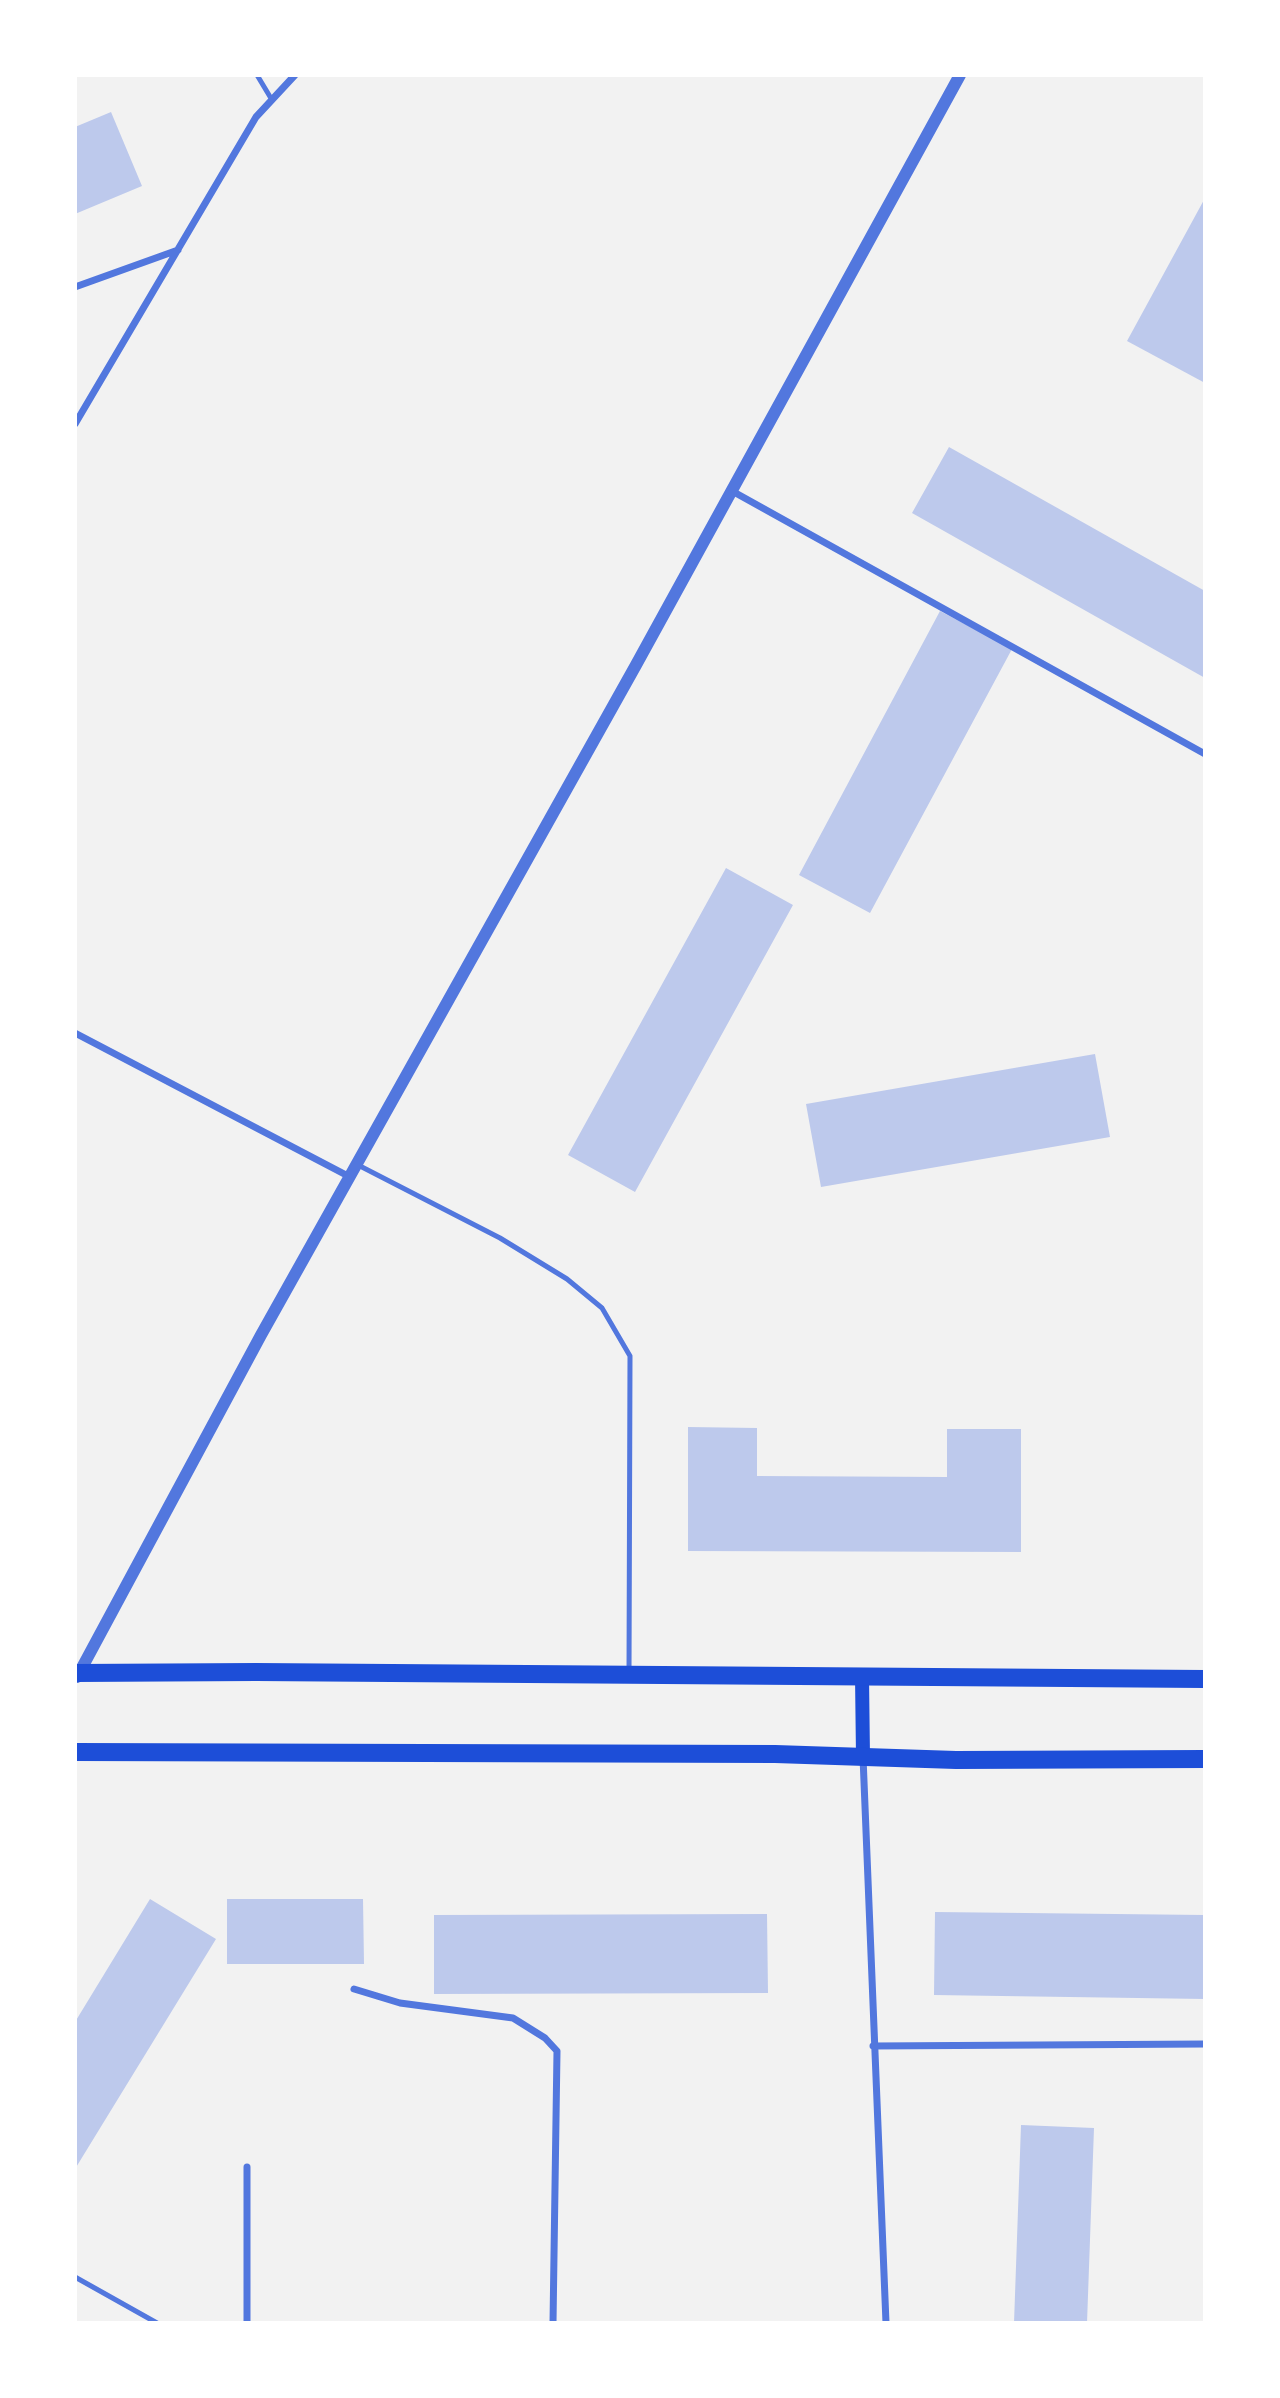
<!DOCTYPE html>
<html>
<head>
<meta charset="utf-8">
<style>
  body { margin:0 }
  #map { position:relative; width:1280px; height:2398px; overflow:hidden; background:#f2f2f2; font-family:"Roboto Serif",serif }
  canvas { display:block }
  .frame { position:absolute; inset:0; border:77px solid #fff; pointer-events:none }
</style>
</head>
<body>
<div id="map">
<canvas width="1280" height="2398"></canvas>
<div class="frame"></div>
</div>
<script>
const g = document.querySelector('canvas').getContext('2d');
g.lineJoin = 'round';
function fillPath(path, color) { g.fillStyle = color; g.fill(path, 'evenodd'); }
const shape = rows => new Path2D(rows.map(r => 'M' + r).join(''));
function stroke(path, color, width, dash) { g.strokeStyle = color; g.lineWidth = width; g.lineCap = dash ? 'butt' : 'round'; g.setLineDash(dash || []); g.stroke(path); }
fillPath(shape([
  [111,112,142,186,75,214,75,127],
  [1205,198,1205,383,1127,341],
  [949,447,1205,591,1205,678,912,513],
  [940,611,1012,649,870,913,799,875],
  [726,868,793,905,635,1192,568,1155],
  [1095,1054,1110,1137,821,1187,806,1104],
  [688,1427,757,1428,757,1476,947,1477,947,1429,1021,1429,1021,1552,688,1551],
  [150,1899,216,1939,75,2169,75,2022],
  [227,1899,363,1899,364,1964,227,1964],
  [935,1912,1205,1915,1205,1999,934,1995],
  [767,1914,768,1993,434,1994,434,1915],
  [1021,2125,1094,2128,1087,2323,1014,2323]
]), '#bdc9ec');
stroke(shape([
  [257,75,272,100],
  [358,1165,500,1238,567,1279,602,1308,630,1356,629,1672],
  [75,2277,157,2323]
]), '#5277de', 5);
stroke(shape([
  [75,287,178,250],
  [75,424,256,117,295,75],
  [732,491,1205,754],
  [75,1033,350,1177],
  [863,1757,886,2323],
  [354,1989,400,2003,513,2018,545,2038,557,2051,553,2323],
  [873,2046,1205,2044],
  [247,2323,247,2167]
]), '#5277de', 7);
stroke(shape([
  [77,1677,261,1335,636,665,960,75]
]), '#5277de', 12);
stroke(shape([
  [862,1676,863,1757]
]), '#1d4ed8', 14);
stroke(shape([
  [75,1673,256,1672,1205,1679],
  [75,1752,775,1754,956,1760,1205,1759]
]), '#1d4ed8', 18);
</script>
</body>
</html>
